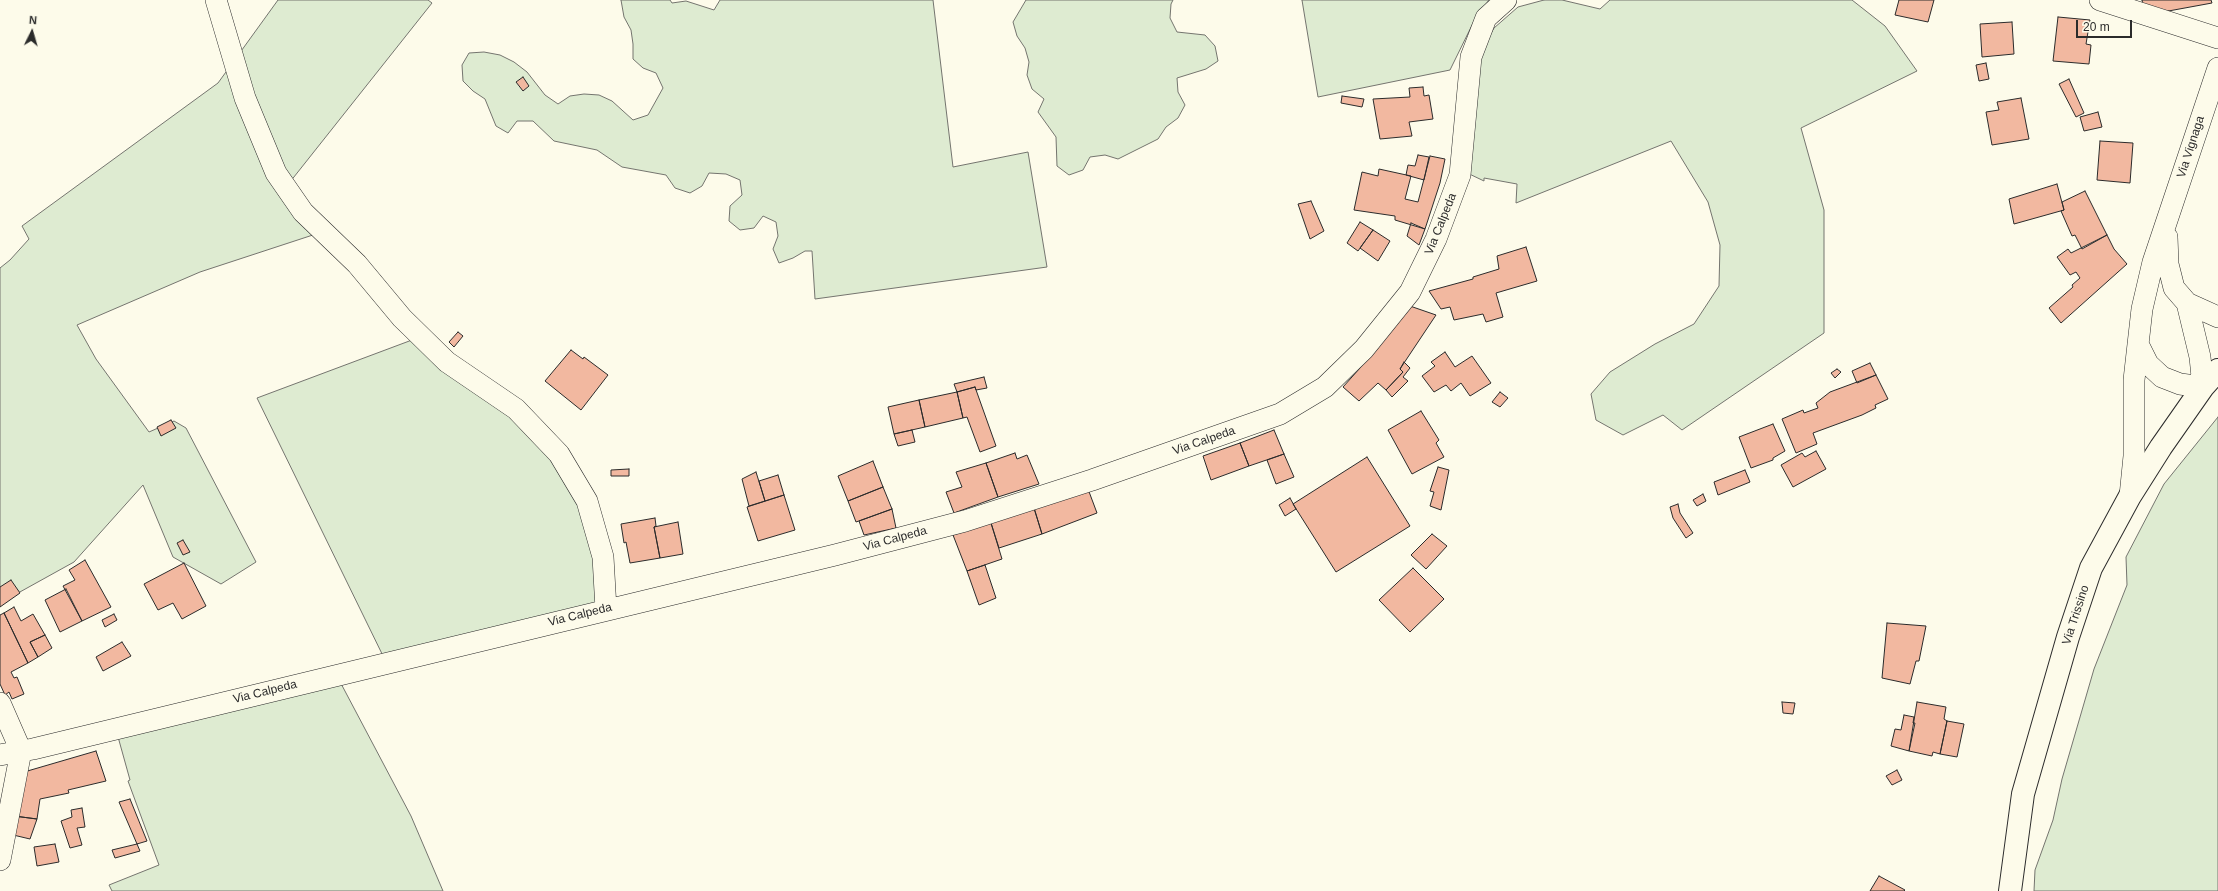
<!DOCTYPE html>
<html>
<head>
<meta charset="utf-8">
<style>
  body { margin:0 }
  #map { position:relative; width:2218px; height:891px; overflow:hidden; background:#fdfbea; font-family:Helvetica,sans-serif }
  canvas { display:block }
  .north { position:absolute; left:12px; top:12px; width:40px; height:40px; -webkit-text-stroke:3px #fdfbea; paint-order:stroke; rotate:5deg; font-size:11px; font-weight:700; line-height:16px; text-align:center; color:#2b2b2b }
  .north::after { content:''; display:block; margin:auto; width:14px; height:18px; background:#2b2b2b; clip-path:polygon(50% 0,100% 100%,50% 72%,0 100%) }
  .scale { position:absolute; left:2076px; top:20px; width:56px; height:18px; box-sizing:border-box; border:2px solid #2b2b2b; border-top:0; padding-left:5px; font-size:12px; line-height:14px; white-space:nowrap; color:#2b2b2b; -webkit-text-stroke:3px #fdfbea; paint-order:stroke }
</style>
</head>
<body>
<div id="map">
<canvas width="2218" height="891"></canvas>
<div class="north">N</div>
<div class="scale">20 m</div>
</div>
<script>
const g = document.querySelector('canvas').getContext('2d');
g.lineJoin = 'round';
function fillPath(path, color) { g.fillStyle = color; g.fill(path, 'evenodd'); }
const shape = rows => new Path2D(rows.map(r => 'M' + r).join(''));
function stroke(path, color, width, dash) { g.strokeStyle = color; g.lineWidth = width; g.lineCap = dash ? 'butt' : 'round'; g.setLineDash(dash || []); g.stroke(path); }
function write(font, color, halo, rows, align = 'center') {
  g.font = font + ' Helvetica,sans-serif'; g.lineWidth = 3; g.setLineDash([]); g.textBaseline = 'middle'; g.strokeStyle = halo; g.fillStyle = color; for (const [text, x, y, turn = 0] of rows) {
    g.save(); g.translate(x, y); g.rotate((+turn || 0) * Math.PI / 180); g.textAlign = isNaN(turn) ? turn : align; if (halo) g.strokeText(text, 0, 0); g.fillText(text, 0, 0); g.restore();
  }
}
const green = shape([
  [278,0,428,0,432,3,286,187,322,232,200,272,77,325,96,359,149,432,174,421,186,428,256,562,221,584,173,557,143,485,74,562,0,603,0,268,10,260,29,239,22,226,218,83,278,0],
  [621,0,670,0,672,3,686,1,714,10,720,0,933,0,953,167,1028,152,1047,267,815,299,812,251,805,251,793,258,779,263,773,249,778,236,776,222,763,216,754,228,740,230,729,221,730,206,742,195,740,180,726,174,709,173,702,186,690,193,675,188,666,175,622,167,597,150,554,141,533,121,517,121,508,133,496,126,485,99,473,91,463,81,462,65,469,53,484,52,500,55,514,62,527,72,545,95,558,104,570,96,584,94,599,95,612,101,633,120,648,115,663,88,656,73,643,68,633,59,633,44,631,30,624,17,621,0],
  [1026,0,1173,0,1171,4,1170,18,1177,32,1205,35,1215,46,1218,61,1206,69,1177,78,1178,92,1185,105,1178,118,1166,127,1158,139,1118,159,1105,155,1090,157,1083,170,1069,175,1057,166,1056,137,1038,112,1044,99,1032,89,1027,75,1029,62,1025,48,1017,36,1013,22,1026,0],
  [1302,0,1489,0,1477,15,1450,70,1318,97,1302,0],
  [1544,0,1562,0,1600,9,1610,0,1852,0,1885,26,1917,71,1801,128,1824,210,1824,333,1682,430,1663,415,1623,435,1596,420,1591,394,1610,372,1655,344,1694,324,1719,286,1720,245,1708,202,1671,141,1516,203,1517,184,1484,178,1484,181,1461,170,1479,54,1494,28,1518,7,1544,0],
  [420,337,516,408,573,484,607,611,386,662,257,398,420,337],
  [2218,417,2218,891,2034,891,2035,870,2053,820,2062,779,2094,669,2127,585,2126,557,2164,484,2218,417],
  [337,676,411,816,443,891,112,891,109,885,159,865,128,781,130,780,115,726,337,676]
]);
fillPath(green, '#deebd1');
stroke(green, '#74746e', 1);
const building = shape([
  [1899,0,1934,0,1928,22,1895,15,1899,0],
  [2142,0,2211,0,2212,3,2163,12,2143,5,2142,0],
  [2058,17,2090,20,2086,44,2091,45,2089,64,2053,61,2058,17],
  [2012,22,2014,54,1982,57,1980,24,2012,22],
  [1986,63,1989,79,1979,81,1976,65,1986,63],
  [523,77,529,86,523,91,516,82,523,77],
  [2069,79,2084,113,2076,117,2059,84,2069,79],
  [1423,87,1424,96,1429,95,1433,119,1409,122,1412,136,1380,139,1373,99,1410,97,1409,88,1423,87],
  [1342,96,1364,99,1362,107,1341,103,1342,96],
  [2021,98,2029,139,1992,145,1986,112,1999,110,1997,102,2021,98],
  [2098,112,2102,127,2084,131,2080,117,2098,112],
  [2100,141,2133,143,2130,183,2097,180,2100,141],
  [1418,155,1429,157,1424,180,1406,175,1408,165,1415,166,1418,155],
  [1430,156,1445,159,1440,183,1425,229,1395,220,1395,216,1354,210,1362,172,1378,176,1379,169,1411,176,1405,199,1418,202,1430,156],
  [2057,184,2064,210,2014,224,2009,199,2057,184],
  [2085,191,2107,235,2082,249,2075,235,2072,236,2061,211,2064,210,2062,202,2085,191],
  [1311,201,1324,231,1310,239,1298,204,1311,201],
  [1360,222,1373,230,1358,251,1347,243,1360,222],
  [1411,223,1425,229,1419,245,1407,236,1411,223],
  [1373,230,1390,241,1378,261,1360,248,1373,230],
  [2107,235,2114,249,2127,264,2061,323,2049,308,2073,287,2072,285,2080,278,2076,272,2070,275,2057,257,2068,249,2071,253,2107,235],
  [1526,247,1537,281,1496,293,1503,317,1486,322,1483,314,1454,320,1450,307,1441,309,1429,291,1473,279,1473,277,1499,269,1497,256,1526,247],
  [1407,305,1436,315,1400,369,1403,372,1386,390,1378,383,1359,401,1343,387,1360,368,1407,305],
  [458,332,463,336,454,347,449,342,458,332],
  [571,350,583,359,584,357,608,375,581,410,545,381,571,350],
  [1445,352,1455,367,1472,356,1491,383,1470,396,1461,383,1451,391,1446,385,1434,392,1422,376,1435,366,1431,362,1445,352],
  [1404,362,1410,368,1403,377,1408,381,1392,397,1386,390,1403,372,1400,369,1404,362],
  [1870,363,1876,375,1857,383,1852,371,1870,363],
  [1837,369,1841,372,1835,378,1831,373,1837,369],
  [1876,375,1888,399,1875,405,1876,408,1862,415,1813,433,1817,444,1796,453,1782,419,1803,410,1804,413,1818,408,1816,403,1830,392,1876,375],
  [984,377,987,388,976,390,975,387,957,392,954,384,984,377],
  [975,387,996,446,980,452,967,417,963,418,957,392,975,387],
  [957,392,963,418,925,427,919,400,957,392],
  [1500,392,1508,398,1500,407,1492,402,1500,392],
  [919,400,925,427,894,434,888,407,919,400],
  [1421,411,1439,440,1436,443,1444,457,1412,474,1388,430,1421,411],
  [171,420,176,428,161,436,157,427,171,420],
  [1773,424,1785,451,1773,458,1773,460,1751,468,1739,437,1773,424],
  [912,430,915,442,898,446,894,434,912,430],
  [1274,430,1284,454,1249,466,1240,443,1274,430],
  [1240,443,1249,466,1211,480,1203,456,1240,443],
  [1816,451,1826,469,1793,487,1781,465,1802,453,1805,457,1816,451],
  [1015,453,1017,459,1027,455,1039,484,998,497,986,463,1015,453],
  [1284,454,1294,477,1276,484,1267,460,1284,454],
  [1367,457,1410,526,1336,572,1293,504,1367,457],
  [873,461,883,487,848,501,838,476,873,461],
  [986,463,998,497,954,513,946,492,962,487,956,472,986,463],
  [1438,467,1449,470,1441,510,1430,506,1434,492,1430,491,1438,467],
  [629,469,629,476,611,476,611,470,629,469],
  [1745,470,1750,482,1718,495,1714,482,1745,470],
  [756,472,765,501,749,506,742,479,756,472],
  [778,475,784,495,765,501,759,481,778,475],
  [883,487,892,509,856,522,848,501,883,487],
  [1088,489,1097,513,1042,534,1034,508,1088,489],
  [1703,494,1706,501,1697,506,1693,500,1703,494],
  [784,495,795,530,758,541,747,507,784,495],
  [1290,498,1296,509,1285,516,1279,505,1290,498],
  [1678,504,1680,513,1693,533,1686,538,1673,518,1670,507,1678,504],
  [1034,508,1042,534,999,548,991,523,1034,508],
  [892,509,896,528,864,535,859,521,892,509],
  [655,518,656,526,654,527,660,558,630,563,626,542,624,543,621,524,655,518],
  [678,522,683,554,660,558,654,527,678,522],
  [991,523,1002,559,967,571,953,535,991,523],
  [1432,534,1447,546,1426,569,1411,555,1432,534],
  [183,540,190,552,183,555,177,543,183,540],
  [85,560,111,607,82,621,63,586,75,580,69,570,85,560],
  [184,563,206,606,182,619,173,603,158,610,144,584,184,563],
  [985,565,996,598,979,605,967,571,985,565],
  [1413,568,1444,599,1410,632,1379,600,1413,568],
  [11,580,20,593,0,607,0,587,11,580],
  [66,589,82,621,60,632,45,600,66,589],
  [14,607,21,621,33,614,45,635,30,642,38,657,28,663,4,613,14,607],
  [4,613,28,663,11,672,14,678,17,677,24,694,12,699,9,692,5,695,0,684,0,615,4,613],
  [114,614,117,620,105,627,102,620,114,614],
  [1887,623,1926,626,1919,661,1916,661,1910,684,1882,678,1887,623],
  [45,635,52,648,38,657,30,642,45,635],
  [122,642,131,656,103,671,96,657,122,642],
  [1782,702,1795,703,1793,714,1783,713,1782,702],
  [1917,702,1946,707,1944,719,1947,721,1940,754,1933,752,1932,756,1909,751,1917,702],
  [1904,715,1914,717,1913,723,1915,723,1909,751,1891,746,1895,729,1901,730,1904,715],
  [1947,721,1964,724,1957,757,1940,754,1947,721],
  [96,751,106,781,68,790,69,793,40,799,37,819,14,816,24,772,96,751],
  [1897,770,1902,780,1892,785,1886,776,1897,770],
  [130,799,147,841,137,844,119,802,130,799],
  [82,808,85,827,77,828,82,845,70,848,61,821,72,817,71,810,82,808],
  [14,816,37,819,30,839,9,834,14,816],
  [55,844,59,862,37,866,34,847,55,844],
  [137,844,140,851,115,858,112,850,137,844],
  [1879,876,1905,890,1904,891,1870,891,1879,876]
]);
fillPath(building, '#f2b8a0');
stroke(building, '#2b2b2b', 1);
const minor = shape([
  [216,0,245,98,276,173,303,212,357,264,402,318,447,362,516,409,559,454,587,501,603,557,606,609],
  [2100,0,2218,38],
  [2187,303,2218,317],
  [2138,344,2148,364,2162,377,2180,384,2203,387,2200,357,2187,303,2174,288,2168,264,2167,237],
  [2130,496,2134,456,2134,380,2142,309,2153,262,2218,68],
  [0,703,21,751,0,860],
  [0,755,33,749,835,555,965,521,1092,480,1280,414,1325,387,1364,349,1410,292,1436,239,1460,175,1471,57,1486,18,1506,0]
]);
const major = shape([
  [2010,891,2023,794,2068,637,2091,568,2130,496,2161,447,2203,387,2218,370]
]);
stroke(minor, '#2b2b2b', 22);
stroke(major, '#2b2b2b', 24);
stroke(minor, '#fdfbea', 21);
stroke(major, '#fdfbea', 22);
write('12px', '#2b2b2b', '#fdfbea', [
  ["Via Vignaga",2191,147,-72],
  ["Via Calpeda",1441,224,-68],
  ["Via Calpeda",1204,441,-19],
  ["Via Calpeda",895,539,-15],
  ["Via Calpeda",580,615,-14],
  ["Via Trissino",2076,615,-72],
  ["Via Calpeda",265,692,-14]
]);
</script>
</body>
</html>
